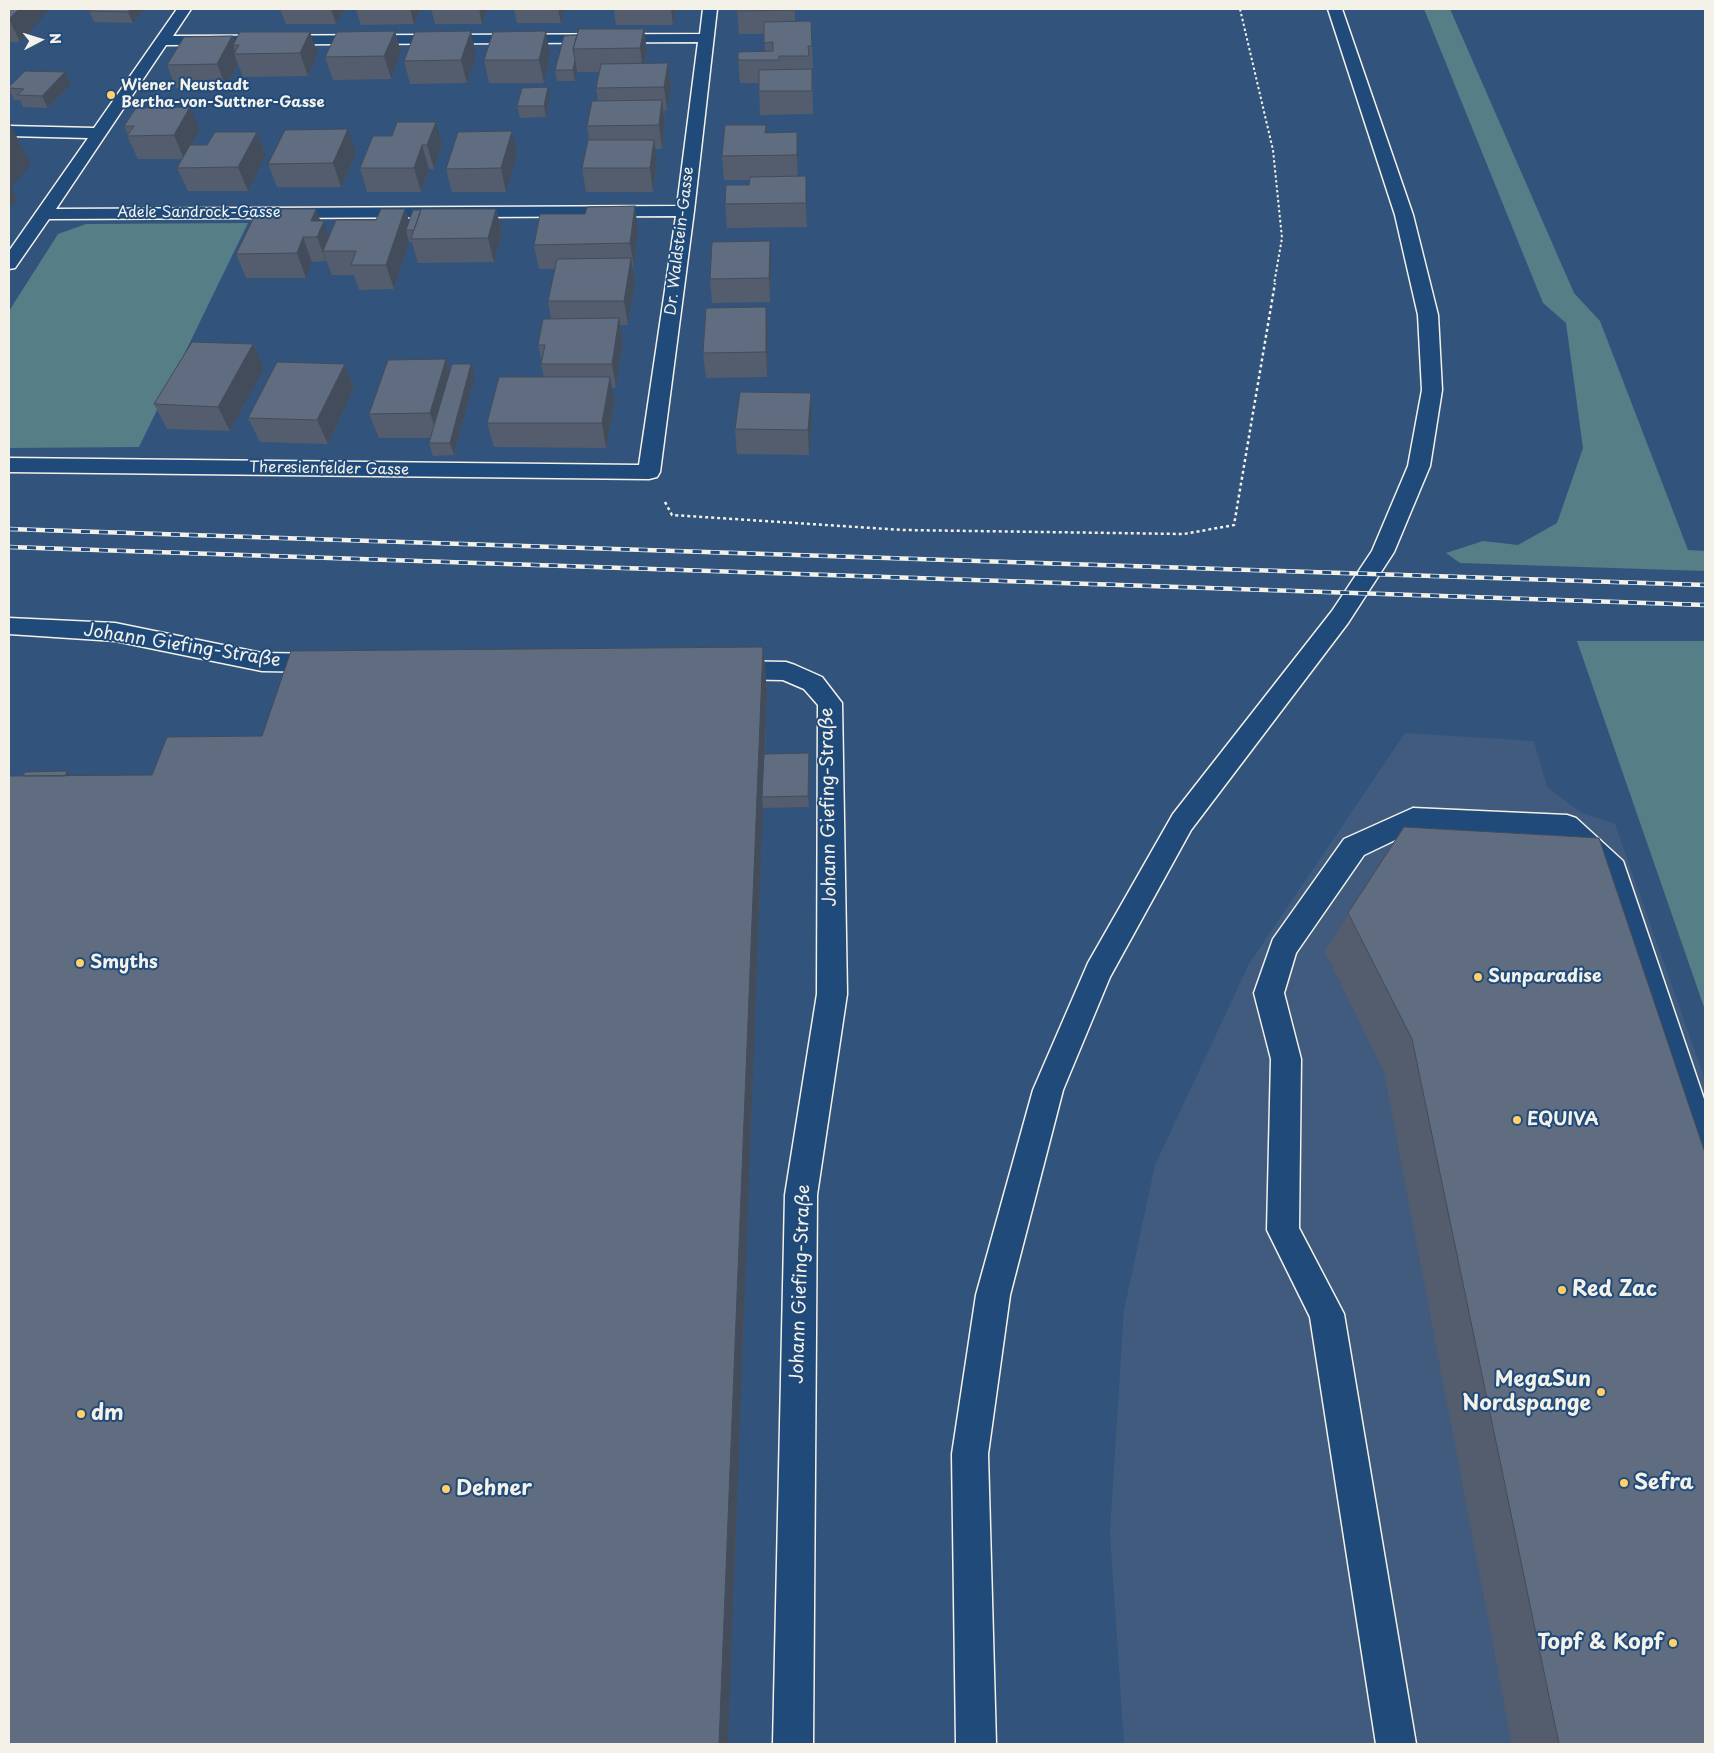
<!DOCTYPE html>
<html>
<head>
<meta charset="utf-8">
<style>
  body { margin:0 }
  #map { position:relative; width:1714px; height:1753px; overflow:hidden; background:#32547c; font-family:"Playpen Sans",sans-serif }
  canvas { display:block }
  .frame { position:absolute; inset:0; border:10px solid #f4f1e8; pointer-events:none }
  .north { position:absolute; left:15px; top:15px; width:50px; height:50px; -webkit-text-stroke:4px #1f4a7a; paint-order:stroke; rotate:85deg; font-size:14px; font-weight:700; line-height:20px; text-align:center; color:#f4f1e8 }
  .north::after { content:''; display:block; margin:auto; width:18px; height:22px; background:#f4f1e8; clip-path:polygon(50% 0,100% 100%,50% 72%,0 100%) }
</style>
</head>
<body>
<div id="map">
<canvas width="1714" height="1753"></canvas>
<div class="frame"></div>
<div class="north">N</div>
</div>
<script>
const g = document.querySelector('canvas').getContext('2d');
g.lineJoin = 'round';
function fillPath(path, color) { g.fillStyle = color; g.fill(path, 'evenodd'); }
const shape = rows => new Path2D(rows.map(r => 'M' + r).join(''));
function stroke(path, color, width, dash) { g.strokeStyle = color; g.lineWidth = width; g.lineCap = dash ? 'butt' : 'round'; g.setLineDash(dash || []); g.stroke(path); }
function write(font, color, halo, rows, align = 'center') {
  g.font = font + ' "Playpen Sans",sans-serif'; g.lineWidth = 4; g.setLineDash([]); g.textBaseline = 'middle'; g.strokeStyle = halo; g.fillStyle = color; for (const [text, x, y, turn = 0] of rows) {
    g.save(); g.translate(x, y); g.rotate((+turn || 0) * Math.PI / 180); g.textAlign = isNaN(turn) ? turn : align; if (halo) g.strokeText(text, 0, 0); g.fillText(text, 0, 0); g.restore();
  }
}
fillPath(shape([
  [1405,733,1534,741,1547,787,1580,812,1615,824,1705,1080,1705,1744,1124,1744,1110,1533,1124,1310,1155,1165,1249,964]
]), '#405b7d');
fillPath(shape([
  [1424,9,1450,9,1574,293,1600,321,1688,550,1705,551,1705,571,1460,563,1446,553,1483,541,1518,545,1557,523,1583,448,1566,323,1543,303],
  [248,223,139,447,9,448,9,311,58,234,86,224],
  [1577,641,1705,641,1705,1010]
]), '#557e86');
const minor = shape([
  [177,9,191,9,173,36,700,34,703,9,717,9,694,211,660,472,657,477,649,479,9,472,9,458,639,465,676,216,49,219,15,268,9,269,9,251,88,138,9,136,9,126,94,128,177,9],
  [698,42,677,206,56,209,166,45,698,42],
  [9,618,115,623,262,653,324,654,333,657,336,663,333,669,324,672,262,671,115,641,9,634,9,618],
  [730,661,786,662,795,665,822,677,842,703,847,994,817,1195,813,1744,773,1744,785,1195,817,994,818,705,804,689,783,680,730,679,721,676,718,670,721,664,730,661],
  [1413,808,1567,815,1576,818,1623,861,1705,1102,1705,1163,1694,1159,1689,1148,1601,875,1561,836,1416,830,1364,855,1296,953,1284,993,1301,1059,1299,1228,1344,1314,1416,1744,1376,1744,1310,1317,1267,1230,1271,1059,1254,993,1273,939,1344,839,1413,808]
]);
const major = shape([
  [1328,9,1342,9,1413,215,1438,315,1442,390,1430,466,1394,552,1348,623,1191,830,1110,977,1063,1090,1010,1295,988,1454,996,1744,956,1744,952,1454,976,1295,1033,1090,1088,963,1173,814,1332,611,1372,551,1408,466,1422,390,1418,315,1395,215,1328,9]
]);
stroke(minor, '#f4f1e8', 3);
stroke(major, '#f4f1e8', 3);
stroke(shape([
  [1240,9,1273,150,1282,238,1274,284]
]), '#f4f1e8', 2, [2.5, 2.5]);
stroke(shape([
  [665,502,672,515,903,530,1184,534,1234,525,1275,283]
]), '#f4f1e8', 2.5, [3, 3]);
fillPath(minor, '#1f4a7a');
fillPath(major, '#1f4a7a');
const rail = shape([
  [9,529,1705,585],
  [9,547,1705,605]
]);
stroke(rail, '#f4f1e8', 4.5);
stroke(rail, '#1f4a7a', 3, [9]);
fillPath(shape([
  [9,9,20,42,9,42],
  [90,9,145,9,133,23,94,22,89,11],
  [280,9,345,9,336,24,286,24],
  [356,9,421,9,414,24,361,25],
  [431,9,487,9,482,24,435,24],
  [514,9,565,9,561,23,517,23],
  [614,9,676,9,673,25,616,25],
  [737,9,795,9,795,21,811,21,813,69,812,69,813,114,760,115,759,83,740,83,738,60,765,52,764,34,739,34],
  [644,29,647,52,645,64,668,63,671,86,667,110,664,110,665,124,662,149,655,149,657,163,653,192,586,192,582,168,589,140,587,126,598,101,596,88,599,72,577,72,575,81,557,81,555,70,577,35],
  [395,31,401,53,391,79,333,80,325,57],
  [232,36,235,42,318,54,308,76,243,77,238,64,226,87,176,88,167,65],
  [476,54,467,83,410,84,404,61],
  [550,54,544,83,489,83,484,60],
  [65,72,71,84,48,108,23,107,20,100,14,100,9,89,9,87],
  [550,99,546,117,520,118,517,106],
  [136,108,200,130,192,145,207,145,257,132,266,155,248,191,188,191,177,168,182,159,138,159,127,136,128,134,124,126],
  [766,133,798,156,798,176,806,176,807,227,727,228,725,204,749,185,749,180,724,180,722,156],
  [373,136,442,145,434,169,429,169,421,192,367,192,360,168],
  [356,153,341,187,277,187,268,164],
  [517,155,506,192,452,192,446,169],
  [405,209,409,221,496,209,502,233,494,262,418,263,412,242,409,242,394,289,359,290,354,275,332,275,326,260,326,261,312,262,306,278,246,278,236,254,321,221,329,237],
  [638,230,634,267,633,267,635,282,628,325,620,325,623,342,616,388,612,388,615,402,606,448,494,447,487,423,544,377,541,364,542,361,538,345,551,319,548,301,555,269,539,269,534,245],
  [771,265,770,302,712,303,710,279],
  [766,307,768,331,767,377,706,378,703,353],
  [253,344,264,369,230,431,167,429,154,404],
  [446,359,450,371,471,364,475,376,454,455,433,456,429,443,430,438,379,438,369,414],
  [345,364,354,388,328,444,260,442,248,418],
  [812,418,809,455,737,454,735,429],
  [763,647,767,691,765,754,809,765,809,807,763,808,728,1744,71,776,152,775,262,736],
  [1404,827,1705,1744,1512,1744,1384,1072,1325,951]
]), '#535d6e');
fillPath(shape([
  [19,9,50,9,20,42,9,19],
  [130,9,145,9,133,23,128,12],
  [331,9,345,9,336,24],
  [410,9,421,9,414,24],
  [479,9,487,9,482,24],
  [558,9,565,9,561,23],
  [671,9,676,9,673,25],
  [644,29,647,52,643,71,640,48],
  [395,31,401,53,391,79,384,56],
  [471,31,476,54,467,83,461,60],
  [546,31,550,54,544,83,539,60],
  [310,32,318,54,308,76,300,53],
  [232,36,236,45,233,45,236,54,234,54,238,64,226,87,217,64],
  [575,60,577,72,575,81,573,70],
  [668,63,671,86,667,110,664,87],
  [65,72,71,84,48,108,42,96],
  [548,87,550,99,546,117,544,106],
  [662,100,665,124,662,149,659,125],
  [190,107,200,130,184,159,174,135],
  [9,122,31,164,11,187,15,194,16,199,15,204,9,208],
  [436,122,442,145,434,169,427,145],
  [348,129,356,153,341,187,333,163],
  [512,131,517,155,506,192,501,168],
  [257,132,266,155,248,191,238,167],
  [797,132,798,156,798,179,797,155],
  [654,140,657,163,653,192,650,168],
  [422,145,429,169,421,192,414,168],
  [806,176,807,200,807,227,806,203],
  [635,206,638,230,634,267,630,243],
  [316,209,322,225,324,221,332,245,323,251,326,260,326,261,311,221],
  [405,209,412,230,406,230,409,242,394,289,386,265],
  [496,209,502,233,494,262,488,238],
  [303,237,312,262,306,278,297,253],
  [770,241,771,265,770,302,769,278],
  [631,258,635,282,628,325,624,301],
  [766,307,768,331,767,377,766,352],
  [619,318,623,342,616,388,612,364],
  [253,344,264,369,230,431,218,407],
  [446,359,454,384,438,437,430,413],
  [345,364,354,388,328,444,317,420],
  [471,364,475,376,454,455,450,443],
  [610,377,615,402,606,448,602,423],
  [811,393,812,418,809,455,808,430],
  [763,647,767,691,763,797,762,797,763,808,728,1744,719,1744],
  [809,753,809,807,808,796],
  [67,771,77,783,52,806]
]), '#434c5a');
const building = shape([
  [9,9,19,9,9,19,9,9],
  [90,9,130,9,128,12,89,11,90,9],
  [737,9,795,9,795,10,737,11,737,9],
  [811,21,812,46,808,46,809,56,779,56,779,60,738,60,738,52,773,51,773,42,764,43,764,22,811,21],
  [579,29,644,29,640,48,573,49,579,29],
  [395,31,384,56,325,57,337,32,395,31],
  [471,31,461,60,404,61,415,32,471,31],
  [546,31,539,60,484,60,493,32,546,31],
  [240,32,310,32,300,53,234,54,239,45,233,45,240,32],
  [577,35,573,49,575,60,573,70,555,70,564,36,577,35],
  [232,36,217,64,167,65,184,37,232,36],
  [668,63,664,87,596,88,601,64,668,63],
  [812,69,812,91,759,91,759,70,812,69],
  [25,71,65,72,42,96,17,95,24,89,9,88,9,87,25,71],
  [548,87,544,106,517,106,522,88,548,87],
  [662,100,659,125,587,126,592,101,662,100],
  [190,107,174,135,127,136,134,126,124,126,136,108,190,107],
  [397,122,436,122,427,145,422,145,414,168,360,168,373,136,392,136,397,122],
  [725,125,766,125,765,133,797,132,797,155,722,156,725,125],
  [348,129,333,163,268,164,285,130,348,129],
  [512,131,501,168,446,169,458,132,512,131],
  [215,132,257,132,238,167,177,168,190,145,207,145,215,132],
  [588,140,654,140,650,168,582,168,588,140],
  [806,176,806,203,725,204,726,185,749,185,750,177,806,176],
  [635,206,630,243,534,245,540,214,585,214,587,207,635,206],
  [258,209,316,209,311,221,324,221,317,237,303,237,297,253,236,254,258,209],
  [381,209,405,209,386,265,351,265,356,251,323,251,336,220,376,220,381,209],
  [421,209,496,209,488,238,411,239,421,209],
  [413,210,421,210,414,230,406,230,413,210],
  [770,241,769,278,710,279,712,242,770,241],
  [631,258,624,301,548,301,557,259,631,258],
  [766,307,766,352,703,353,706,308,766,307],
  [619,318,612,364,541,364,545,345,538,345,543,319,619,318],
  [192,342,253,344,218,407,154,404,192,342],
  [446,359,430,413,369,414,388,360,446,359],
  [277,362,345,364,317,420,248,418,277,362],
  [452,364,471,364,450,443,429,443,452,364],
  [499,377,610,377,602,423,487,423,499,377],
  [740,392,811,393,808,430,735,429,740,392],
  [763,647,719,1744,9,1744,9,776,152,775,167,737,262,736,291,651,763,647],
  [809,753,808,796,762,797,764,754,809,753],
  [67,771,65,776,23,776,25,772,67,771],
  [1404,827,1599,838,1705,1153,1705,1744,1559,1744,1412,1039,1348,913,1404,827]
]);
fillPath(building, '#606c80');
stroke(building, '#434c5a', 1);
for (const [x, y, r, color] of [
  [111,95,5,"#ffd166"],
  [80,963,5,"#ffd166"],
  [1478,977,5,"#ffd166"],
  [1517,1120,5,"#ffd166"],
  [1562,1290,5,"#ffd166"],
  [1601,1392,5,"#ffd166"],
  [81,1414,5,"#ffd166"],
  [1624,1483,5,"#ffd166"],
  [446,1489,5,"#ffd166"],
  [1673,1643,5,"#ffd166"]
]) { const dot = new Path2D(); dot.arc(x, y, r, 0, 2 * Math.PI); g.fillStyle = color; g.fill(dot); stroke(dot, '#1f4a7a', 2); }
write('bold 15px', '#f4f1e8', '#1f4a7a', [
  ["Wiener Neustadt",121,86],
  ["Bertha-von-Suttner-Gasse",121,103]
], 'left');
write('15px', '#f4f1e8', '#1f4a7a', [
  ["Adele Sandrock-Gasse",199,213],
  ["Dr. Waldstein-Gasse",680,241,-83],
  ["Theresienfelder Gasse",329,469,1]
]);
write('18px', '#f4f1e8', '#1f4a7a', [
  ["Johann Giefing-Straße",182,646,9],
  ["Johann Giefing-Straße",829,807,-91],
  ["Johann Giefing-Straße",801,1284,-88]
]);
write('bold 18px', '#f4f1e8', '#1f4a7a', [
  ["Smyths",90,963],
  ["Sunparadise",1488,977],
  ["EQUIVA",1527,1120]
], 'left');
write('bold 21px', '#f4f1e8', '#1f4a7a', [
  ["Red Zac",1572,1290],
  ["MegaSun",1591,1380,"right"],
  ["Nordspange",1591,1404,"right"],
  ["dm",91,1414],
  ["Sefra",1634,1483],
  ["Dehner",456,1489],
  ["Topf & Kopf",1663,1643,"right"]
], 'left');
</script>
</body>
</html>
